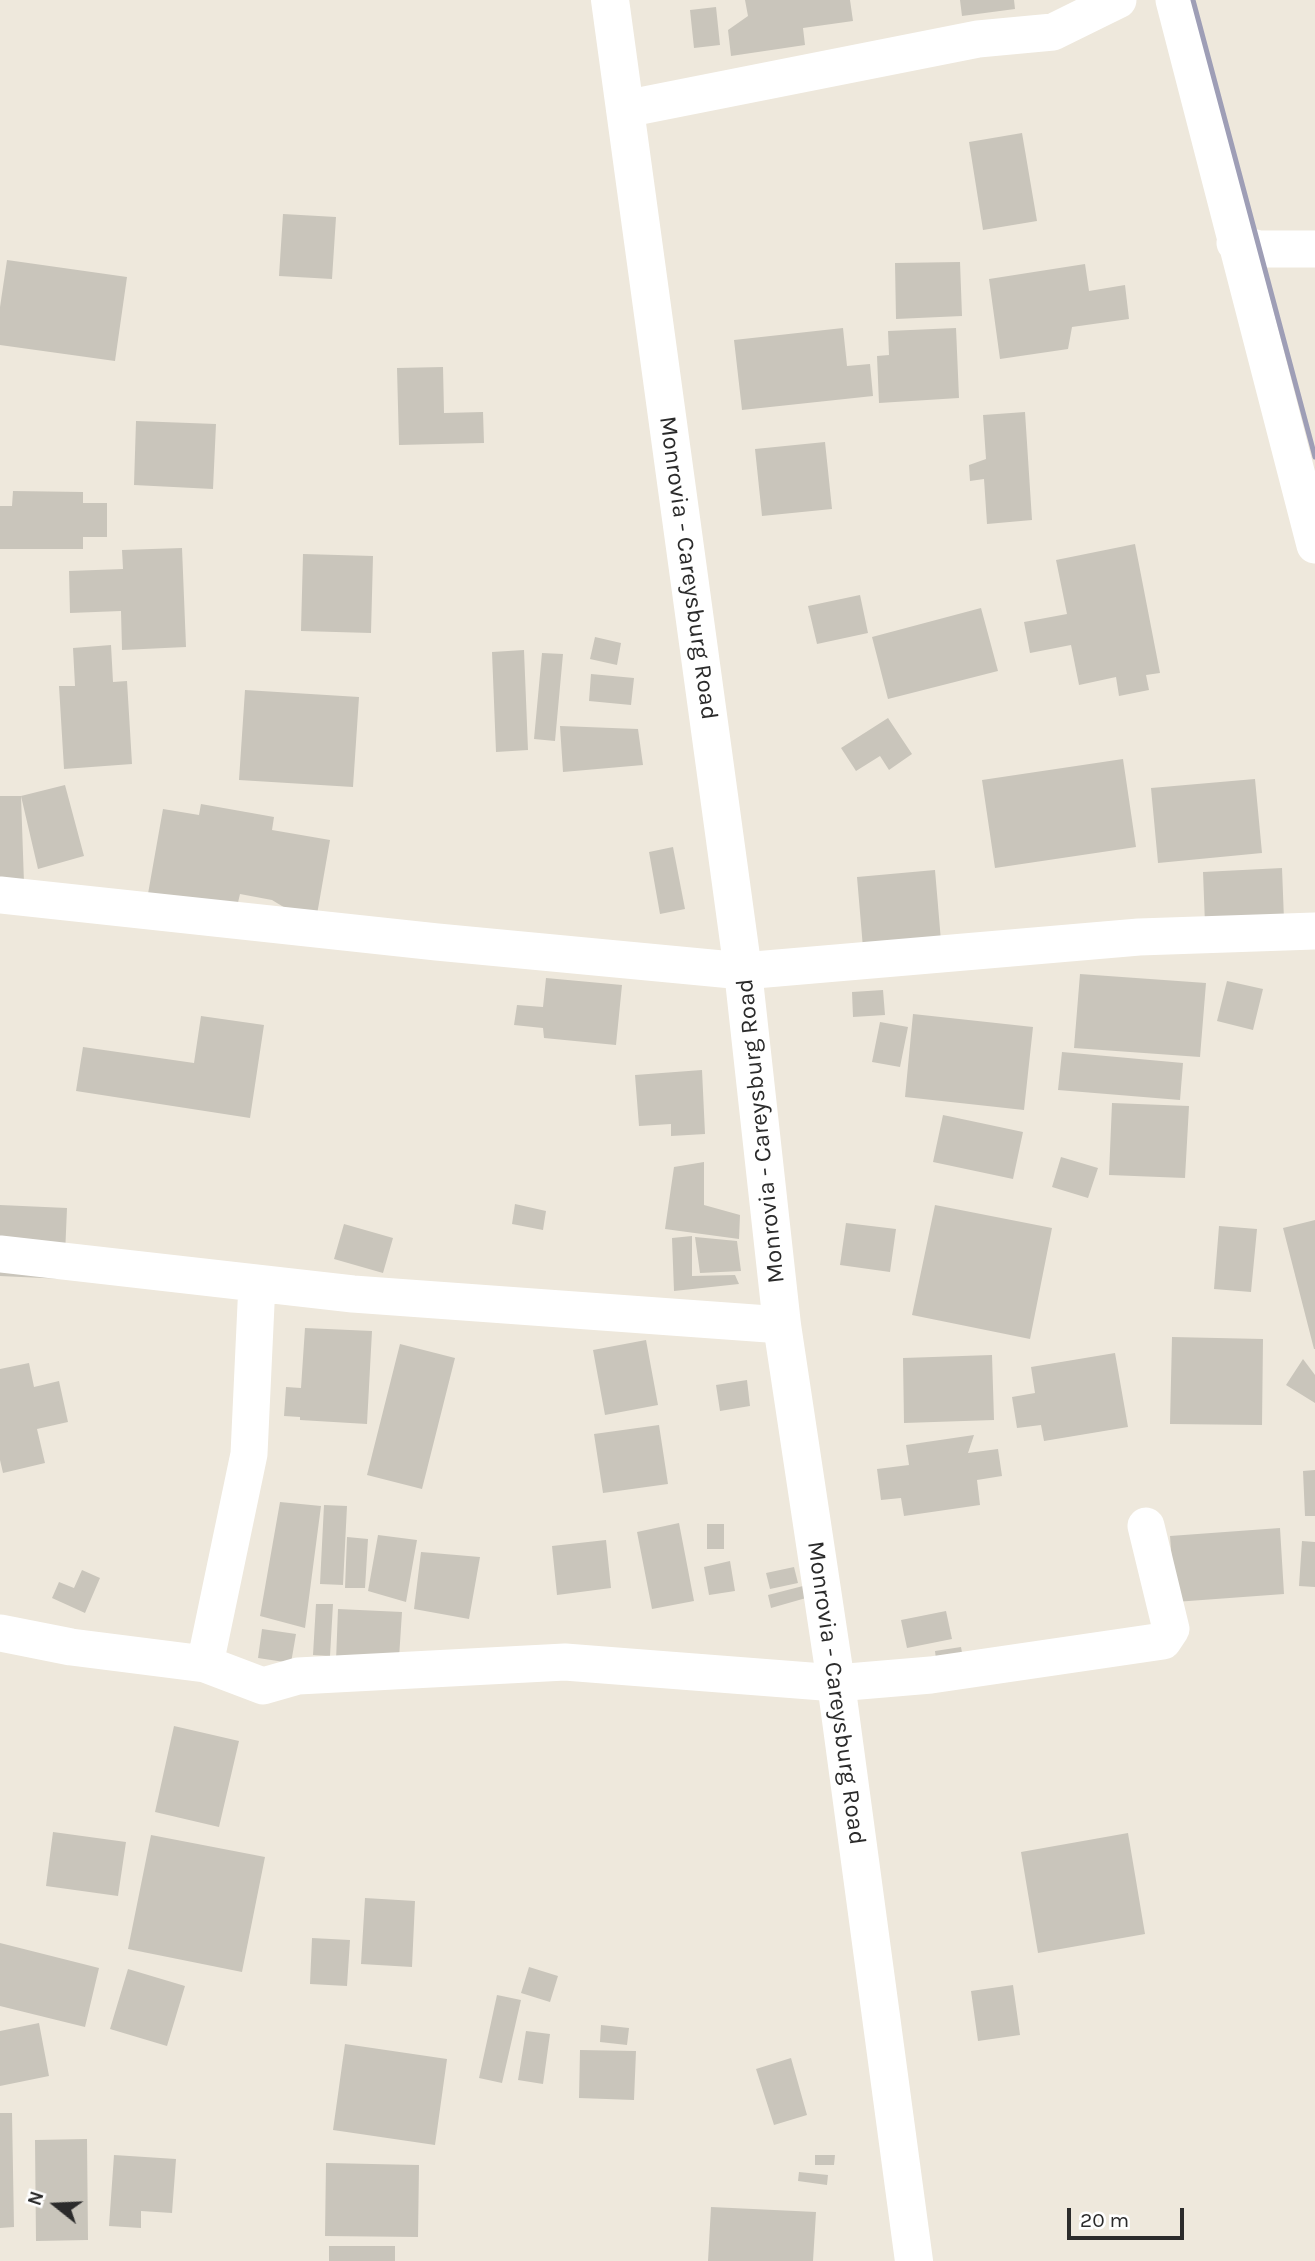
<!DOCTYPE html>
<html>
<head>
<meta charset="utf-8">
<style>
  body { margin:0 }
  #map { position:relative; width:1315px; height:2261px; overflow:hidden; background:#eee8dc; font-family:Karla,sans-serif }
  canvas { display:block }
  .north { position:absolute; left:21px; top:2170px; width:70px; height:70px; -webkit-text-stroke:5px #fff; paint-order:stroke; rotate:288deg; font-size:19px; font-weight:700; line-height:28px; text-align:center; color:#2b2b2b }
  .north::after { content:''; display:block; margin:auto; width:24px; height:32px; background:#2b2b2b; clip-path:polygon(50% 0,100% 100%,50% 72%,0 100%) }
  .scale { position:absolute; left:1067px; top:2208px; width:117px; height:32px; box-sizing:border-box; border:4px solid #2b2b2b; border-top:0; padding-left:9px; font-size:21px; line-height:24px; white-space:nowrap; color:#2b2b2b; -webkit-text-stroke:5px #fff; paint-order:stroke }
</style>
</head>
<body>
<div id="map">
<canvas width="1315" height="2261"></canvas>
<div class="north">N</div>
<div class="scale">20 m</div>
</div>
<script>
const g = document.querySelector('canvas').getContext('2d');
g.lineJoin = 'round';
function fillPath(path, color) { g.fillStyle = color; g.fill(path, 'evenodd'); }
const shape = rows => new Path2D(rows.map(r => 'M' + r).join(''));
function stroke(path, color, width, dash) { g.strokeStyle = color; g.lineWidth = width; g.lineCap = dash ? 'butt' : 'round'; g.setLineDash(dash || []); g.stroke(path); }
function write(font, color, halo, rows, align = 'center') {
  g.font = font + ' Karla,sans-serif'; g.lineWidth = 5; g.setLineDash([]); g.textBaseline = 'middle'; g.strokeStyle = halo; g.fillStyle = color; for (const [text, x, y, turn = 0] of rows) {
    g.save(); g.translate(x, y); g.rotate((+turn || 0) * Math.PI / 180); g.textAlign = isNaN(turn) ? turn : align; if (halo) g.strokeText(text, 0, 0); g.fillText(text, 0, 0); g.restore();
  }
}
fillPath(shape([
  [745,0,850,0,853,21,803,28,805,45,731,56,728,30,748,16],
  [960,0,1014,0,1015,9,962,16],
  [716,7,720,45,694,48,690,10],
  [1022,133,1037,221,983,230,969,142],
  [283,214,336,217,332,279,279,276],
  [7,260,127,277,115,361,0,345,0,307],
  [960,262,962,316,896,319,895,263],
  [1085,264,1089,291,1125,285,1129,319,1072,327,1068,349,1000,359,989,279],
  [843,328,847,366,870,364,873,396,742,410,734,340],
  [956,328,959,398,879,403,877,356,889,355,888,331],
  [443,367,444,413,483,412,484,443,399,445,397,368],
  [1025,412,1032,520,987,524,984,479,970,481,969,465,986,459,983,415],
  [136,421,216,424,213,489,134,485],
  [825,442,832,509,762,516,755,449],
  [13,491,83,492,83,503,107,503,107,537,83,537,83,549,0,549,0,506,12,506],
  [1135,544,1160,673,1146,675,1149,690,1119,696,1116,677,1079,685,1071,645,1030,653,1024,622,1067,614,1056,560],
  [182,548,186,647,122,650,121,611,70,613,69,571,123,569,122,550],
  [303,554,373,556,371,633,301,631],
  [860,595,868,633,817,644,808,606],
  [981,608,998,671,888,699,872,637],
  [595,637,621,643,617,665,590,659],
  [111,645,113,682,127,681,132,764,64,769,59,686,75,686,73,648],
  [524,650,528,750,496,752,492,652],
  [542,653,563,654,555,741,534,739],
  [591,674,634,678,631,705,589,701],
  [245,690,359,697,353,787,239,780],
  [888,718,912,754,889,770,880,756,856,771,841,748],
  [560,726,638,729,643,765,563,772],
  [1123,759,1136,847,995,868,982,780],
  [1255,779,1262,853,1158,863,1151,788],
  [65,785,84,856,38,869,21,796],
  [0,796,21,796,25,912,0,913],
  [201,804,274,817,272,830,330,840,315,926,272,900,240,894,236,911,146,905,163,809,199,815],
  [673,847,685,909,660,914,649,852],
  [1282,868,1284,920,1205,924,1203,872],
  [935,870,941,941,863,948,857,877],
  [1080,974,1206,983,1200,1057,1074,1048],
  [546,978,622,985,616,1045,544,1038,543,1028,514,1025,517,1005,543,1007],
  [1227,981,1263,989,1253,1030,1217,1021],
  [883,990,885,1015,853,1017,852,992],
  [913,1014,1033,1027,1024,1110,905,1097],
  [201,1016,264,1025,250,1118,76,1091,83,1047,194,1063],
  [880,1022,908,1027,900,1067,872,1062],
  [1062,1052,1183,1063,1180,1100,1058,1090],
  [702,1070,705,1134,671,1136,671,1124,639,1126,635,1075],
  [1112,1103,1189,1106,1185,1178,1109,1175],
  [943,1115,1023,1132,1013,1179,933,1162],
  [1061,1157,1098,1168,1088,1198,1052,1187],
  [704,1162,704,1205,740,1215,739,1239,665,1229,674,1167],
  [515,1204,546,1211,543,1230,512,1224],
  [0,1205,67,1208,64,1279,0,1276],
  [935,1205,1052,1228,1030,1339,912,1315],
  [1315,1220,1315,1349,1314,1349,1283,1228],
  [846,1223,896,1229,890,1272,840,1265],
  [344,1224,393,1238,383,1273,334,1259],
  [1219,1226,1257,1229,1251,1292,1214,1289],
  [692,1236,692,1276,735,1275,739,1284,674,1291,672,1238],
  [695,1237,737,1241,741,1271,700,1273],
  [305,1328,372,1331,367,1424,300,1420,300,1417,284,1416,286,1387,301,1388],
  [1172,1337,1263,1339,1262,1425,1170,1424],
  [646,1340,658,1405,605,1415,593,1350],
  [400,1344,455,1358,422,1489,367,1475],
  [1115,1353,1128,1427,1044,1441,1041,1425,1017,1428,1012,1397,1035,1393,1031,1367],
  [992,1355,994,1420,904,1423,903,1358],
  [1303,1359,1315,1375,1315,1403,1286,1385],
  [29,1363,34,1387,59,1381,68,1422,37,1429,45,1463,3,1473,0,1460,0,1369],
  [747,1380,750,1406,720,1411,716,1385],
  [659,1425,668,1484,603,1493,594,1434],
  [974,1435,968,1453,998,1449,1002,1476,977,1480,980,1505,904,1516,901,1498,881,1500,877,1469,909,1465,906,1445],
  [1315,1470,1315,1516,1305,1516,1303,1471],
  [280,1502,321,1506,305,1628,260,1616],
  [324,1505,347,1506,343,1585,320,1584],
  [679,1523,694,1601,652,1609,637,1532],
  [707,1524,724,1524,724,1549,707,1549],
  [1280,1528,1284,1594,1175,1602,1170,1536],
  [378,1535,417,1540,406,1602,368,1591],
  [347,1537,368,1539,365,1588,345,1588],
  [606,1540,611,1588,557,1595,552,1546],
  [1302,1541,1315,1542,1315,1587,1299,1586],
  [421,1552,480,1557,469,1619,414,1609],
  [730,1561,735,1591,709,1595,704,1567],
  [794,1567,798,1583,770,1589,766,1573],
  [82,1570,100,1578,85,1613,52,1598,59,1582,74,1588],
  [803,1586,806,1598,771,1608,768,1595],
  [316,1604,333,1604,330,1656,313,1655],
  [338,1609,402,1612,399,1658,336,1661],
  [946,1611,952,1639,907,1648,901,1620],
  [262,1629,296,1634,291,1663,258,1658],
  [961,1647,964,1664,937,1667,935,1651],
  [174,1726,239,1741,219,1827,155,1812],
  [53,1832,126,1842,118,1896,46,1886],
  [1128,1833,1145,1934,1038,1953,1021,1852],
  [151,1835,265,1857,242,1972,128,1949],
  [365,1898,415,1901,412,1967,361,1964],
  [312,1938,350,1940,347,1986,310,1984],
  [0,1943,99,1968,85,2027,0,2006],
  [529,1967,558,1976,550,2002,521,1993],
  [128,1969,185,1986,167,2046,110,2029],
  [1013,1985,1020,2035,978,2041,971,1991],
  [497,1995,521,2000,502,2083,479,2078],
  [39,2023,49,2076,0,2086,0,2031],
  [601,2025,629,2028,627,2045,600,2042],
  [526,2031,550,2034,543,2084,518,2080],
  [345,2044,447,2059,435,2145,333,2130],
  [580,2050,636,2051,634,2100,579,2098],
  [791,2058,807,2115,774,2125,756,2069],
  [0,2113,12,2113,14,2227,0,2228],
  [87,2139,88,2240,36,2241,35,2140],
  [114,2155,176,2159,172,2213,141,2211,141,2228,109,2226],
  [815,2155,835,2155,834,2165,815,2165],
  [326,2163,419,2165,418,2237,325,2236],
  [799,2172,828,2175,827,2185,798,2181],
  [711,2207,816,2212,813,2261,708,2261],
  [329,2246,395,2246,395,2261,329,2261]
]), '#c9c5bb');
stroke(shape([
  [1174,0,1315,545],
  [625,109,978,39,1053,32,1118,0],
  [1235,243,1259,249,1315,249],
  [0,895,437,942,743,971,1139,937,1315,931],
  [0,1254,353,1294,782,1325],
  [0,1633,71,1647,205,1664,263,1686,298,1676,565,1662,836,1683,931,1675,1163,1641,1171,1629,1146,1526],
  [205,1664,249,1454,257,1283]
]), '#fff', 37);
stroke(shape([
  [610,0,743,971,782,1325,836,1683,914,2261]
]), '#fff', 38);
stroke(shape([
  [1193,0,1315,457]
]), '#9e9eb6', 5);
write('24px', '#2b2b2b', '#fff', [
  ["Monrovia - Careysburg Road",688,568,82],
  ["Monrovia - Careysburg Road",761,1131,-96],
  ["Monrovia - Careysburg Road",836,1693,82]
]);
</script>
</body>
</html>
